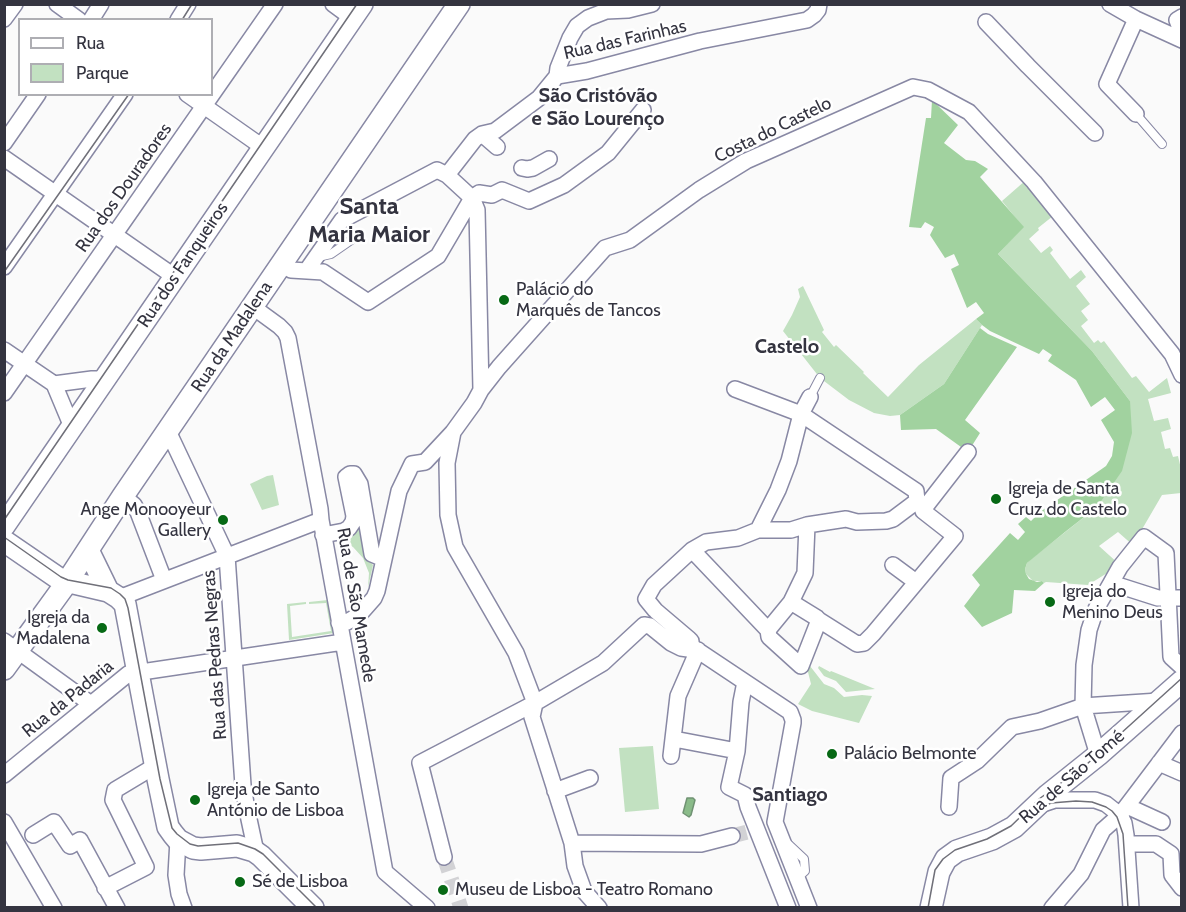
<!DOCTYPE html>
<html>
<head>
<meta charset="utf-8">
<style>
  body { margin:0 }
  #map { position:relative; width:1186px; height:912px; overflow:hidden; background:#fafafa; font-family:Cabin,sans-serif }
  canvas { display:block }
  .frame { position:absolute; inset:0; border:6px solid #343440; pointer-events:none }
  .legend { position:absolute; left:18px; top:18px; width:195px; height:78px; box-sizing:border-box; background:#fff; border:2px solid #aeaeb3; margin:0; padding:8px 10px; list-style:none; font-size:18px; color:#343440 }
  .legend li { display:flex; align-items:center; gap:12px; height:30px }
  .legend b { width:30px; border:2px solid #aeaeb3 }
</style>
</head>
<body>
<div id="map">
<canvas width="1186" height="912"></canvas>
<div class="frame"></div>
<ul class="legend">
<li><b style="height:8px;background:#fff"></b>Rua</li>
<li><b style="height:16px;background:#c2e1c1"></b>Parque</li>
</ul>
</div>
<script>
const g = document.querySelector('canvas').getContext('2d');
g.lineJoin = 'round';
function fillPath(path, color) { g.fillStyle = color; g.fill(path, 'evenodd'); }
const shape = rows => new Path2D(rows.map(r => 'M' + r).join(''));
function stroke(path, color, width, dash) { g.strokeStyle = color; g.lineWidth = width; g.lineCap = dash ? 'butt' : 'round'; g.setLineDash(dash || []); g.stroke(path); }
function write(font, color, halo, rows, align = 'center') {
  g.font = font + ' Cabin,sans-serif'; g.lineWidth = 5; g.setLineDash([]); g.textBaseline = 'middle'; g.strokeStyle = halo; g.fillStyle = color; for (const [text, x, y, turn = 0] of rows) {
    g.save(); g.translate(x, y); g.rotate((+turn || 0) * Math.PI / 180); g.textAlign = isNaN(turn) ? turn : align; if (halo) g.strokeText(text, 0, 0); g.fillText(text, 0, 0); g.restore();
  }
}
fillPath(shape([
  [1026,180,1053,216,1038,228,1039,230,1029,239,1041,253,1050,246,1053,250,1050,253,1070,279,1081,270,1086,277,1076,286,1090,304,1081,311,1088,320,1081,326,1094,343,1098,340,1101,343,1104,341,1132,378,1136,376,1149,392,1167,378,1171,393,1148,399,1154,421,1168,418,1171,429,1161,432,1165,449,1170,448,1173,457,1178,456,1181,469,1181,493,1162,495,1141,531,1135,547,1118,532,1099,546,1120,565,1088,585,1046,582,1044,583,1042,581,1033,581,1026,574,1025,569,1027,563,1031,559,1097,507,1130,401,1092,351,998,254,1023,227,1002,201],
  [803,286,824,330,822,332,834,347,836,345,864,372,863,373,888,397,919,365,976,319,982,325,944,384,900,415,890,416,874,413,849,400,820,378,783,331,792,315,800,297,798,289],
  [273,475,279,505,262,510,250,484,267,476],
  [359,521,367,558,373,565,368,588,369,573,363,558,353,547,346,543,331,540],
  [328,600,334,633,289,640,287,604,306,602,306,604,290,606,292,637,331,631,326,603,309,604,309,602],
  [806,664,810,666,824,684,834,688,844,697,862,695,872,696,859,723,812,711,798,704,811,684],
  [819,666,830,672,831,671,875,689,846,692,836,681,824,676,818,668],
  [653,746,659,809,625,812,619,748]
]), '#c2e1c1');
fillPath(shape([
  [932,100,958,125,944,143,966,160,975,161,988,169,980,177,1024,227,998,254,1092,351,1130,401,1132,433,1122,471,1097,507,1065,532,1027,563,1025,569,1026,574,1029,579,1037,582,1042,581,1044,583,1035,591,1014,590,1012,613,982,627,964,606,980,585,972,575,1010,533,1018,540,1025,532,1018,524,1026,517,1031,521,1040,512,1106,466,1112,456,1114,442,1101,420,1115,410,1105,397,1091,407,1076,380,1048,361,1052,355,1043,349,1039,354,990,331,982,325,976,319,984,313,976,302,967,308,951,269,959,265,954,254,945,258,930,235,934,227,925,222,921,228,909,227,926,118,931,118],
  [980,328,988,334,1017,347,965,420,980,433,968,452,936,429,901,430,900,415,944,384]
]), '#a1d29f');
const water = shape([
  [687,798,693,798,695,800,691,815,689,817,683,813,687,798]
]);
fillPath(water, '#8abb89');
stroke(water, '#709273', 1.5);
stroke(shape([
  [732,836,751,831],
  [444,857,461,908]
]), '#d2d2d5', 15, [15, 8]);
const lane = shape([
  [1136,114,1162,144],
  [318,257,331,254,357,236],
  [810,397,820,378],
  [788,844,804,859,805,871,797,878]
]);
const street = shape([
  [57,4,79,20],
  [333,4,352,18],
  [1110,4,1136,19,1182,40],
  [4,19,15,4],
  [1136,19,1107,84,1136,114],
  [91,20,101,4],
  [178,20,188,4],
  [986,22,1028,66,1095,133],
  [1178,38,1180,28,1177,20,1182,17],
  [557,76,587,71,700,41,807,20,814,15,818,10,819,4],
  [557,76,558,68,570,38,577,26,588,18,606,11,628,10,652,4],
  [187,94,264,148],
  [482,134,497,147],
  [4,143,38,94],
  [4,158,175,277],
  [522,168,527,169,533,168,549,159],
  [447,175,475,139,482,134,495,131,539,98,557,76],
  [472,198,479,193,492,195,502,190,529,201,564,185,608,153,643,110],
  [283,264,291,270,323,272,368,302,438,256,472,198],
  [4,267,125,94],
  [307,270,342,220,437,170,447,175,472,198,477,210,481,390],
  [253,307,279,326,285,332,288,338,320,509,321,520,385,872,427,908],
  [4,350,54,384],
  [735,389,801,414,916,491,917,501],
  [4,393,275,4],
  [72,427,54,384,92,379,105,379],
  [168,431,227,556,243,785,247,810,256,852],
  [123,496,134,505,138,512,164,580],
  [926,506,968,452],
  [758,530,778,490,789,461,801,414,810,397],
  [323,535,344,531,349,528,353,522,354,516,346,477,350,474,354,474,360,484,372,554,384,559],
  [692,550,768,630,769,637,801,666,819,620,857,644,864,643,873,634,955,536,923,511,926,506,917,501],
  [893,565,916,582],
  [1111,583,1120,567,1144,537,1166,553,1171,657,1182,667],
  [119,598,321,520],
  [791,602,817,618,819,620],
  [655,610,646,599,654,585,692,550,706,542,738,538,758,530,791,530,807,525,846,519,857,522,886,521,893,519,917,501],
  [656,611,689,639,691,641,691,646,790,712,793,720,793,723,775,822],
  [339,623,347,622,359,615,374,598,377,591,399,491,412,464,425,462,453,432],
  [768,630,791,602,805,573,807,525],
  [4,641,91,704],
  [745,682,741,702,737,751,729,787,745,795,748,807,788,908],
  [535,703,516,653,455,547,448,515,447,463,453,432,474,403,481,390,499,367,605,248,630,240,699,190,746,161,913,87,928,90,969,112,1034,182,1172,354,1182,375],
  [535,703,532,717,572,843,575,866,584,891,599,908],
  [674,739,737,751],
  [1098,755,1083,706,1084,665,1089,630,1096,609,1111,583,1158,598,1182,598],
  [671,756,678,696,698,650],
  [1159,763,1182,773],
  [4,775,128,674,343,642],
  [555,791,590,778],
  [1040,805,1055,800,1095,800,1106,804,1120,815,1124,823,1126,835,1131,908],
  [1127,806,1162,822],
  [949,807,951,778,977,761,1012,727,1040,721,1083,706,1159,701],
  [4,822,54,908],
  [775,822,809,908],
  [33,835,54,822,70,846,80,840,117,908],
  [178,840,176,875,179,894,184,908],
  [572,843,701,844,732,836],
  [1127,844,1156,844,1171,854,1172,875,1182,888],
  [444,857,420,763,535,703,603,663,644,625,650,626,671,643,681,648,688,649,691,646],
  [105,888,146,867,113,800,115,790,155,766],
  [1052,908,1081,874,1103,830,1120,815,1182,733]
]);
const secondary = shape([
  [4,526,362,4],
  [4,541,61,580,108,591,119,598,125,604,158,779,168,827,173,834,178,840,193,848,201,849,237,846,254,851,261,856,313,908],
  [88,550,108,591],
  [4,669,65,585,123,496,459,4],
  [931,908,939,872,946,859,957,851,992,839,1014,827,1048,795,1098,755,1182,681]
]);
stroke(lane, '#8888a4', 10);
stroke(street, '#8888a4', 18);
stroke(secondary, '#8888a4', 24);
stroke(lane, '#fff', 8);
stroke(street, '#fff', 15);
stroke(secondary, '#fff', 21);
stroke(shape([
  [182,20,192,4],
  [4,272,129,94],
  [4,520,357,4],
  [4,537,61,577,68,580,111,588,120,594,125,599,128,608,160,779,170,820,172,828,177,834,190,844,198,846,238,843,255,849,263,854,317,908],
  [1032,813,1051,803,1076,801,1092,802,1106,807,1112,811,1117,817,1123,834,1128,908],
  [928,908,935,870,943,859,955,850,987,839,1011,826,1039,799,1087,764,1182,678]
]), '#707079', 1.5);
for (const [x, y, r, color] of [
  [504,300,6,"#076915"],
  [996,499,6,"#076915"],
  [223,520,6,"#076915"],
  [1050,602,6,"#076915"],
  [102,628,6,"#076915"],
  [832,754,6,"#076915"],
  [195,800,6,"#076915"],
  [240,882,6,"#076915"],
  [443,890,6,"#076915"]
]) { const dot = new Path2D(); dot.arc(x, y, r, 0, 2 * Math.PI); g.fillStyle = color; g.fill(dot); stroke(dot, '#fff', 2); }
write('18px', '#343440', '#fff', [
  ["Rua das Farinhas",625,40,-13],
  ["Costa do Castelo",773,130,-26],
  ["Rua dos Douradores",124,188,-55],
  ["Rua dos Fanqueiros",183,265,-56],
  ["Rua da Madalena",232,337,-56],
  ["Rua de São Mamede",356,605,80],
  ["Rua das Pedras Negras",215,655,-94],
  ["Rua da Padaria",68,699,-39],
  ["Rua de São Tomé",1072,777,-41]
]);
write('18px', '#343440', '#fff', [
  ["Palácio do",516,290],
  ["Marquês de Tancos",516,311],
  ["Igreja de Santa",1008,489],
  ["Cruz do Castelo",1008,510],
  ["Ange Monooyeur",211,510,"right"],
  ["Gallery",211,531,"right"],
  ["Igreja do",1062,592],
  ["Menino Deus",1062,613],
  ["Igreja da",90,618,"right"],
  ["Madalena",90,639,"right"],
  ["Palácio Belmonte",844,754],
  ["Igreja de Santo",207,790],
  ["António de Lisboa",207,811],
  ["Sé de Lisboa",252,882],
  ["Museu de Lisboa - Teatro Romano",455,890]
], 'left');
write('bold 20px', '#343440', '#fff', [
  ["São Cristóvão",598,96],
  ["e São Lourenço",598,119],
  ["Castelo",787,347],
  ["Santiago",790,795]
]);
write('bold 24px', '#343440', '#fff', [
  ["Santa",369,207],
  ["Maria Maior",369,235]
]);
</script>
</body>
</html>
